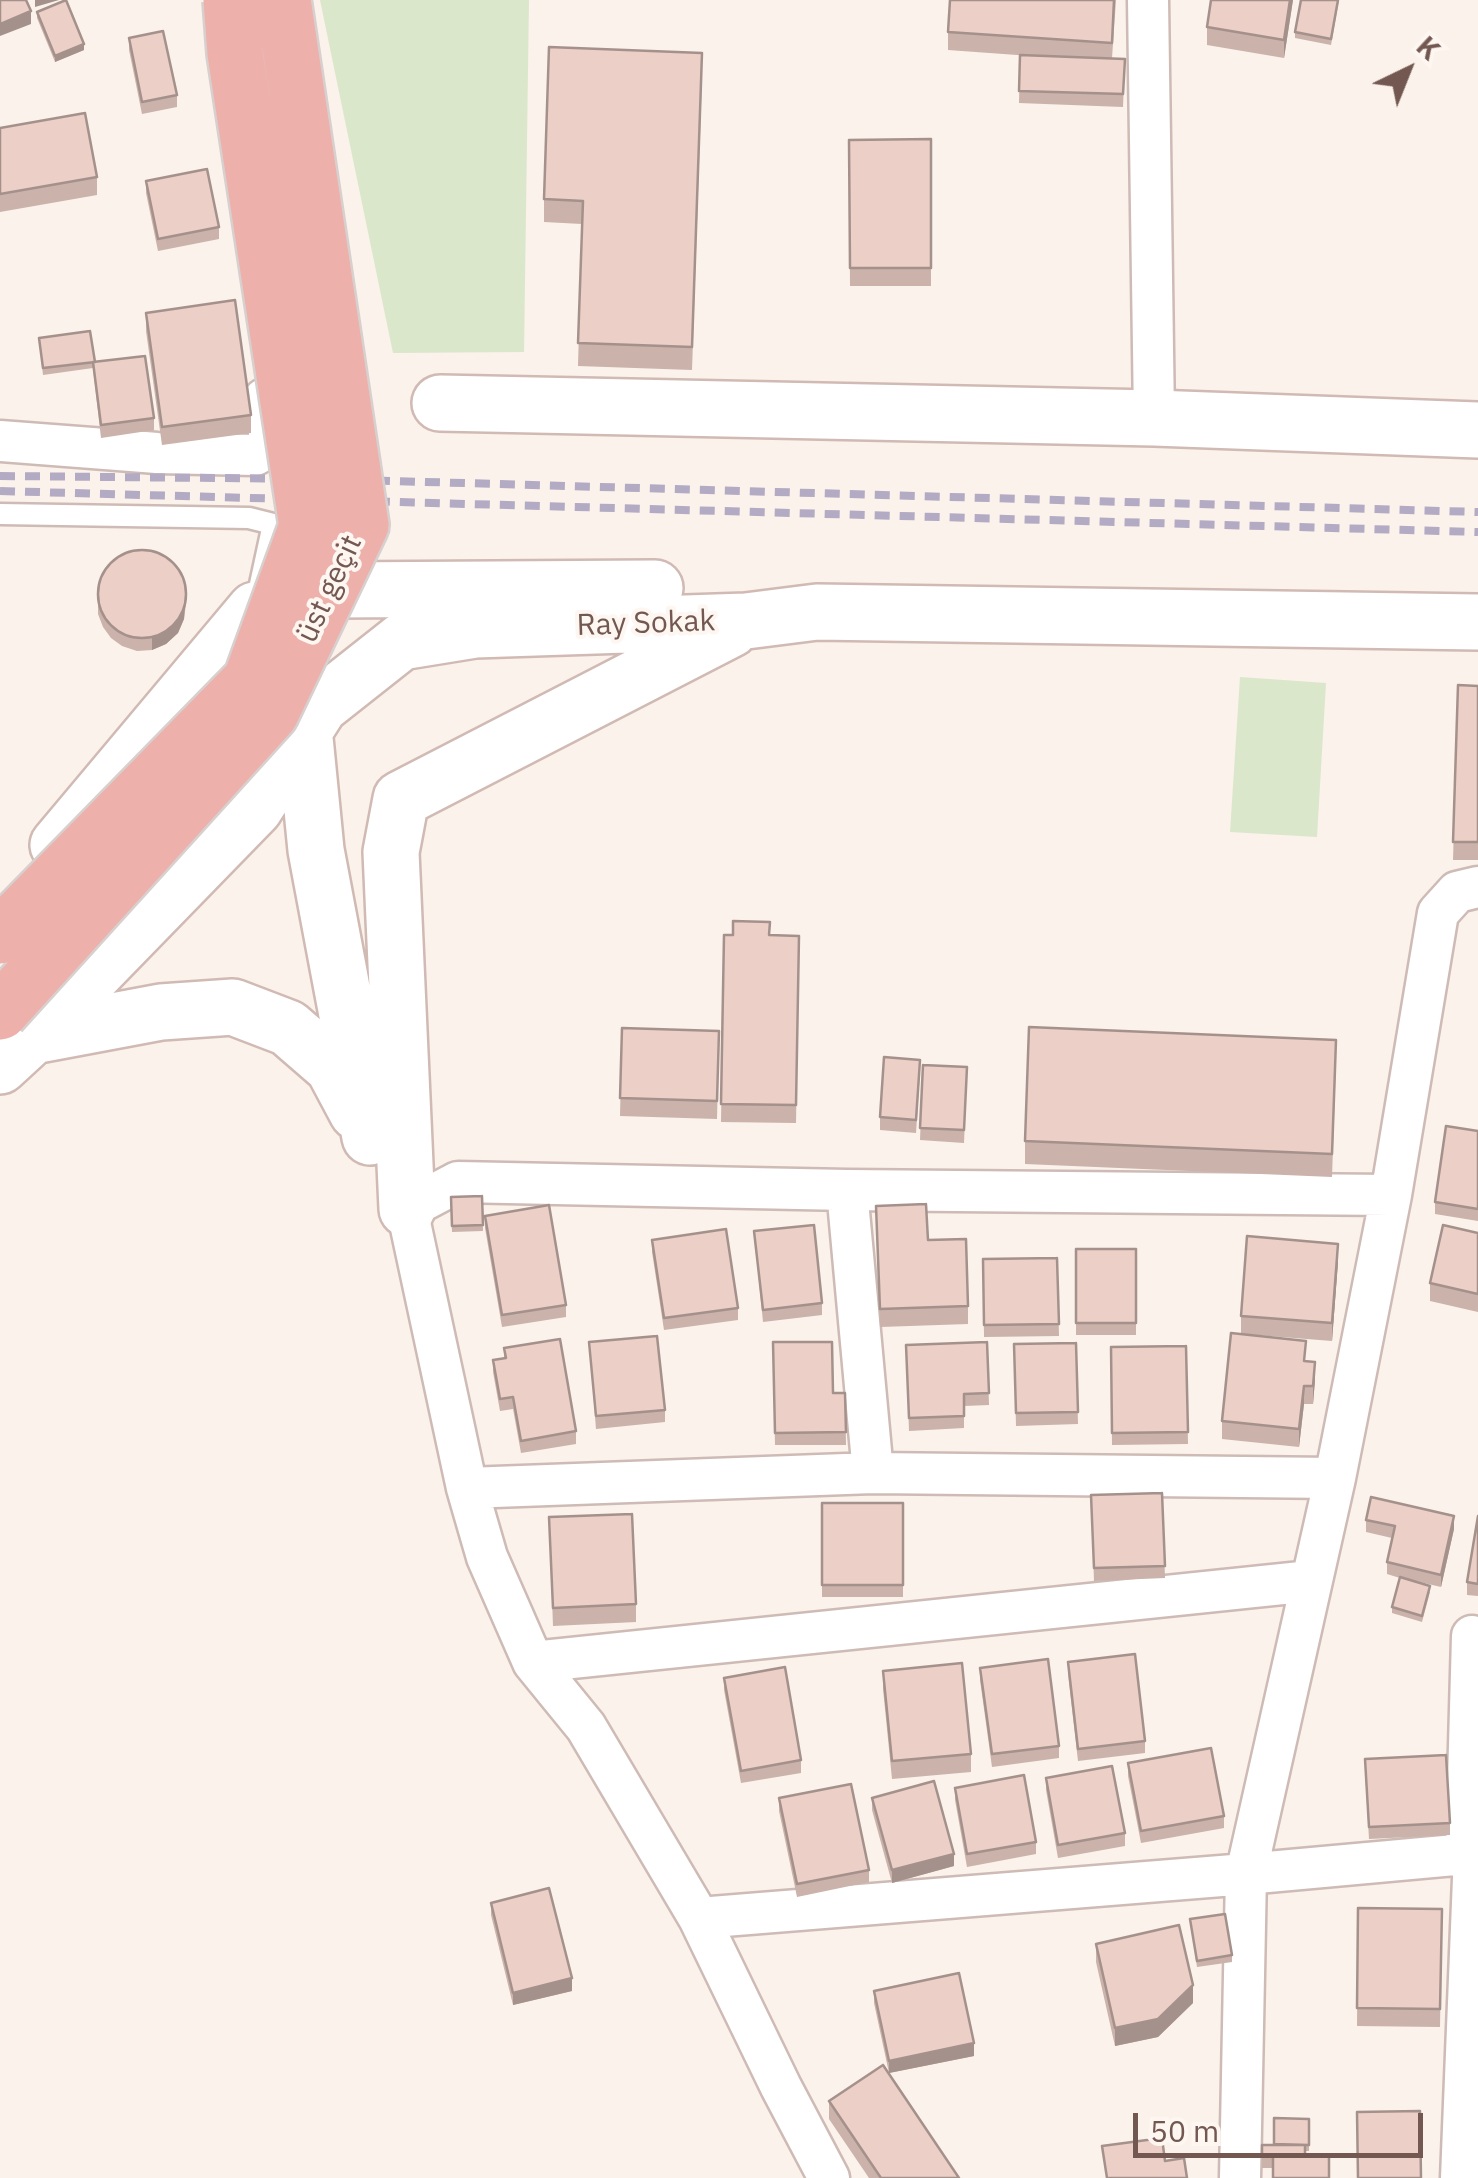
<!DOCTYPE html>
<html>
<head>
<meta charset="utf-8">
<style>
  body { margin:0 }
  #map { position:relative; width:1478px; height:2178px; overflow:hidden; background:#faf2eb; font-family:"IBM Plex Sans",sans-serif }
  canvas { display:block }
  .north { position:absolute; left:1358px; top:20px; width:100px; height:100px; -webkit-text-stroke:8px #fdf6f1; paint-order:stroke; rotate:43deg; font-size:28px; font-weight:700; line-height:40px; text-align:center; color:#735751 }
  .north::after { content:''; display:block; margin:auto; width:35px; height:45px; background:#735751; clip-path:polygon(50% 0,100% 100%,50% 72%,0 100%) }
  .scale { position:absolute; left:1133px; top:2113px; width:290px; height:45px; box-sizing:border-box; border:5px solid #735751; border-top:0; padding-left:12px; font-size:30px; line-height:35px; white-space:nowrap; color:#735751; -webkit-text-stroke:8px #fdf6f1; paint-order:stroke }
</style>
</head>
<body>
<div id="map">
<canvas width="1478" height="2178"></canvas>
<div class="north">K</div>
<div class="scale">50 m</div>
</div>
<script>
const g = document.querySelector('canvas').getContext('2d');
g.lineJoin = 'round';
function fillPath(path, color) { g.fillStyle = color; g.fill(path, 'evenodd'); }
const shape = rows => new Path2D(rows.map(r => 'M' + r).join(''));
function stroke(path, color, width, dash) { g.strokeStyle = color; g.lineWidth = width; g.lineCap = dash ? 'butt' : 'round'; g.setLineDash(dash || []); g.stroke(path); }
function write(font, color, halo, rows, align = 'center') {
  g.font = font + ' "IBM Plex Sans",sans-serif'; g.lineWidth = 8; g.setLineDash([]); g.textBaseline = 'middle'; g.strokeStyle = halo; g.fillStyle = color; for (const [text, x, y, turn = 0] of rows) {
    g.save(); g.translate(x, y); g.rotate((+turn || 0) * Math.PI / 180); g.textAlign = isNaN(turn) ? turn : align; if (halo) g.strokeText(text, 0, 0); g.fillText(text, 0, 0); g.restore();
  }
}
fillPath(shape([
  [320,0,529,0,524,352,393,353],
  [1240,677,1326,683,1317,837,1230,832]
]), '#dbe7ca');
const lane = shape([
  [0,514,249,518,273,524,260,584]
]);
const street = shape([
  [1148,0,1154,418],
  [0,441,157,453,255,455,271,446,264,399],
  [847,1190,873,1473],
  [467,1488,873,1473,1335,1478],
  [533,1662,1311,1581],
  [1466,1855,1472,1636],
  [699,1918,1246,1874,1478,1853],
  [829,2178,781,2087,699,1918,586,1727,533,1662,487,1557,467,1488,407,1209,458,1182,847,1190,1391,1195],
  [1240,2178,1246,1874,1335,1478,1391,1195,1438,913,1457,892,1478,887],
  [1461,2178,1474,1853]
]);
const secondary = shape([
  [440,403,1154,418,1478,430],
  [303,718,316,850,370,1137],
  [58,845,255,610,335,590,655,588],
  [33,1036,161,1012,233,1007,288,1028,333,1067,357,1112],
  [0,1066,37,1032,255,808,320,706,401,642,475,630,746,621,817,612,1478,622],
  [407,1209,391,852,401,799,731,629]
]);
stroke(lane, '#cebbb5', 25);
stroke(street, '#cebbb5', 45);
stroke(secondary, '#d0bab3', 60);
stroke(lane, '#fff', 20);
stroke(street, '#fff', 40);
stroke(secondary, '#fff', 55);
stroke(shape([
  [0,476,322,479,1478,512],
  [0,491,1478,532]
]), '#b3aac4', 8, [15, 10]);
const highwayBridge = shape([
  [0,936,251,680,307,526,235,53,231,0],
  [0,1012,271,713,361,525,283,0]
]);
stroke(highwayBridge, '#d8d0ce', 60, []);
stroke(highwayBridge, '#edb0aa', 55);
fillPath(shape([
  [1116,0,1112,58,1125,59,1123,107,1019,103,1020,55,1031,56,948,50,948,32],
  [1211,0,1293,0,1284,58,1207,45,1207,27],
  [1339,0,1331,45,1295,38,1295,32],
  [37,12,84,50,55,62,37,18],
  [129,38,177,95,177,107,142,114,129,50],
  [702,76,692,370,578,366,582,224,544,222,544,199],
  [0,128,97,177,97,195,0,212],
  [931,139,931,286,850,286,849,140],
  [146,181,219,227,219,239,158,251,146,193],
  [146,313,251,415,251,433,162,445,146,331],
  [39,338,95,362,154,418,154,430,101,438,93,368,43,375],
  [98,588,186,604,184,619,178,633,166,644,152,650,137,651,122,646,111,638,103,627,98,614],
  [1458,685,1478,686,1478,860,1453,860],
  [724,935,799,936,796,1123,721,1122],
  [622,1028,719,1031,717,1119,620,1116],
  [1336,1063,1332,1177,1025,1164,1025,1141],
  [923,1065,967,1067,964,1143,920,1140],
  [920,1072,916,1133,880,1130,880,1117],
  [1478,1131,1478,1221,1435,1214,1435,1202],
  [482,1196,483,1231,452,1232,451,1197],
  [876,1206,968,1306,968,1324,880,1327],
  [485,1216,566,1305,566,1317,502,1327,485,1228],
  [754,1231,822,1303,822,1315,763,1322],
  [1478,1233,1478,1312,1430,1301,1430,1283],
  [652,1240,738,1308,738,1320,664,1330,652,1252],
  [1076,1249,1136,1249,1136,1335,1076,1335],
  [1057,1258,1059,1336,984,1337,983,1259],
  [1338,1262,1332,1341,1256,1335,1306,1361,1315,1380,1313,1404,1304,1404,1299,1447,1222,1439,1222,1421,1241,1334,1241,1316],
  [589,1342,665,1410,665,1422,596,1429],
  [773,1342,833,1393,845,1393,846,1445,775,1445],
  [987,1342,989,1405,964,1406,964,1428,909,1431,906,1345],
  [1076,1343,1078,1424,1016,1426,1014,1344],
  [1186,1346,1188,1444,1112,1445,1111,1347],
  [504,1348,576,1431,576,1444,521,1453,513,1409,500,1411,493,1372,493,1360,504,1358],
  [1162,1493,1165,1578,1094,1581,1091,1495],
  [822,1503,903,1503,903,1597,822,1597],
  [1478,1516,1478,1596,1467,1595,1467,1582],
  [549,1517,636,1604,636,1622,553,1626],
  [1366,1520,1454,1529,1441,1587,1407,1579,1430,1592,1422,1622,1392,1613,1392,1607,1400,1578,1387,1574,1387,1562,1392,1538,1366,1532],
  [1068,1662,1145,1741,1145,1753,1078,1761,1068,1674],
  [980,1668,1059,1746,1059,1758,992,1767,980,1680],
  [883,1671,971,1754,971,1772,892,1779,883,1689],
  [724,1678,801,1760,801,1773,741,1783,724,1690],
  [1128,1763,1224,1816,1224,1828,1141,1843,1128,1776],
  [1365,1771,1450,1823,1450,1835,1369,1839],
  [1046,1778,1125,1833,1125,1846,1058,1858,1046,1790],
  [955,1788,1036,1842,1036,1854,967,1867,955,1800],
  [779,1798,869,1870,869,1882,797,1897,779,1811],
  [872,1798,954,1866,892,1883,872,1810],
  [491,1903,572,1991,513,2005,491,1915],
  [1358,1908,1442,1909,1440,2027,1357,2026],
  [1190,1919,1232,1955,1232,1962,1197,1967],
  [1096,1944,1193,2003,1158,2037,1115,2046,1096,1962],
  [874,1991,974,2056,889,2073,874,2003],
  [829,2101,959,2178,869,2178,829,2119],
  [1309,2119,1309,2151,1305,2151,1273,2168,1262,2168,1262,2145,1274,2145]
]), '#cbb2aa');
fillPath(shape([
  [35,0,59,0,35,7],
  [1290,0,1293,0,1284,58,1284,40],
  [31,11,31,24,0,36,0,24],
  [84,44,84,50,55,62,55,56],
  [186,592,184,619,178,633,166,644,152,650,152,637],
  [1338,1244,1338,1262,1332,1341,1332,1323],
  [1315,1362,1315,1380,1313,1404,1313,1386],
  [1304,1386,1304,1404,1299,1447,1299,1429],
  [1454,1516,1454,1529,1441,1587,1441,1575],
  [954,1854,954,1866,892,1883,892,1870],
  [572,1978,572,1991,513,2005,513,1993],
  [1193,1985,1193,2003,1158,2037,1115,2046,1115,2028],
  [974,2043,974,2056,889,2073,889,2061]
]), '#a5918b');
const building = shape([
  [0,0,26,0,31,11,0,24,0,0],
  [66,0,84,44,55,56,37,12,66,0],
  [950,0,1114,0,1112,43,948,32,950,0],
  [1211,0,1290,0,1284,40,1207,27,1211,0],
  [1301,0,1338,0,1331,39,1295,32,1301,0],
  [163,31,177,95,142,102,129,38,163,31],
  [549,47,702,53,692,347,578,343,583,201,544,199,549,47],
  [1020,55,1125,59,1123,94,1019,91,1020,55],
  [85,113,97,177,0,194,0,128,85,113],
  [931,139,931,268,850,268,849,140,931,139],
  [207,169,219,227,158,239,146,181,207,169],
  [235,300,251,415,162,427,146,313,235,300],
  [90,331,95,362,43,368,39,338,90,331],
  [145,356,154,418,101,425,93,362,145,356],
  '98 594a44 44 0 1 1 88 0a44 44 0 1 1-88 0Z',
  [1458,685,1478,686,1478,842,1453,842,1458,685],
  [733,921,770,922,769,935,799,936,796,1105,721,1104,724,935,733,935,733,921],
  [1029,1027,1336,1040,1332,1154,1025,1141,1029,1027],
  [622,1028,719,1031,717,1101,620,1098,622,1028],
  [884,1057,920,1060,916,1120,880,1117,884,1057],
  [923,1065,967,1067,964,1130,920,1128,923,1065],
  [1446,1126,1478,1131,1478,1209,1435,1202,1446,1126],
  [482,1196,483,1225,452,1226,451,1197,482,1196],
  [926,1204,928,1240,966,1239,968,1306,880,1309,876,1206,926,1204],
  [549,1205,566,1305,502,1315,485,1216,549,1205],
  [814,1225,822,1303,763,1310,754,1231,814,1225],
  [1443,1225,1478,1233,1478,1294,1430,1283,1443,1225],
  [726,1229,738,1308,664,1318,652,1240,726,1229],
  [1247,1236,1338,1244,1332,1323,1241,1316,1247,1236],
  [1076,1249,1136,1249,1136,1323,1076,1323,1076,1249],
  [1057,1258,1059,1324,984,1325,983,1259,1057,1258],
  [1231,1333,1306,1341,1304,1361,1315,1362,1313,1386,1304,1386,1299,1429,1222,1421,1231,1333],
  [657,1336,665,1410,596,1416,589,1342,657,1336],
  [560,1339,576,1431,521,1441,513,1397,500,1399,493,1360,506,1358,504,1348,560,1339],
  [773,1342,832,1342,833,1393,845,1393,846,1432,775,1433,773,1342],
  [987,1342,989,1393,964,1394,964,1416,909,1418,906,1345,987,1342],
  [1076,1343,1078,1412,1016,1413,1014,1344,1076,1343],
  [1186,1346,1188,1432,1112,1433,1111,1347,1186,1346],
  [1162,1493,1165,1566,1094,1568,1091,1495,1162,1493],
  [1371,1497,1454,1516,1441,1575,1387,1562,1395,1526,1366,1520,1371,1497],
  [822,1503,903,1503,903,1585,822,1585,822,1503],
  [632,1514,636,1604,553,1608,549,1517,632,1514],
  [1478,1516,1478,1584,1467,1582,1478,1516],
  [1400,1577,1430,1586,1422,1616,1392,1607,1400,1577],
  [1135,1654,1145,1741,1078,1749,1068,1662,1135,1654],
  [1048,1659,1059,1746,992,1754,980,1668,1048,1659],
  [962,1663,971,1754,892,1761,883,1671,962,1663],
  [785,1667,801,1760,741,1771,724,1678,785,1667],
  [1211,1748,1224,1816,1141,1831,1128,1763,1211,1748],
  [1446,1755,1450,1823,1369,1827,1365,1759,1446,1755],
  [1112,1766,1125,1833,1058,1845,1046,1778,1112,1766],
  [1024,1775,1036,1842,967,1854,955,1788,1024,1775],
  [934,1781,954,1854,892,1870,872,1798,934,1781],
  [851,1784,869,1870,797,1884,779,1798,851,1784],
  [549,1888,572,1978,513,1993,491,1903,549,1888],
  [1358,1908,1442,1909,1440,2009,1357,2008,1358,1908],
  [1225,1914,1232,1955,1197,1961,1190,1919,1225,1914],
  [1179,1925,1193,1985,1158,2019,1115,2028,1096,1944,1179,1925],
  [959,1973,974,2043,889,2061,874,1991,959,1973],
  [883,2065,959,2178,881,2178,829,2101,883,2065],
  [1420,2111,1421,2178,1358,2178,1357,2112,1420,2111],
  [1274,2118,1309,2119,1309,2145,1274,2144,1274,2118],
  [1162,2138,1165,2161,1184,2158,1187,2178,1107,2178,1102,2146,1162,2138],
  [1262,2145,1305,2145,1305,2156,1329,2156,1329,2178,1273,2178,1273,2156,1262,2156,1262,2145]
]);
fillPath(building, '#eccfc6');
stroke(building, '#a5918b', 2.5);
write('30px', '#735751', '#fdf6f1', [
  ["üst geçit",330,589,-65],
  ["Ray Sokak",646,624,-2]
]);
</script>
</body>
</html>
